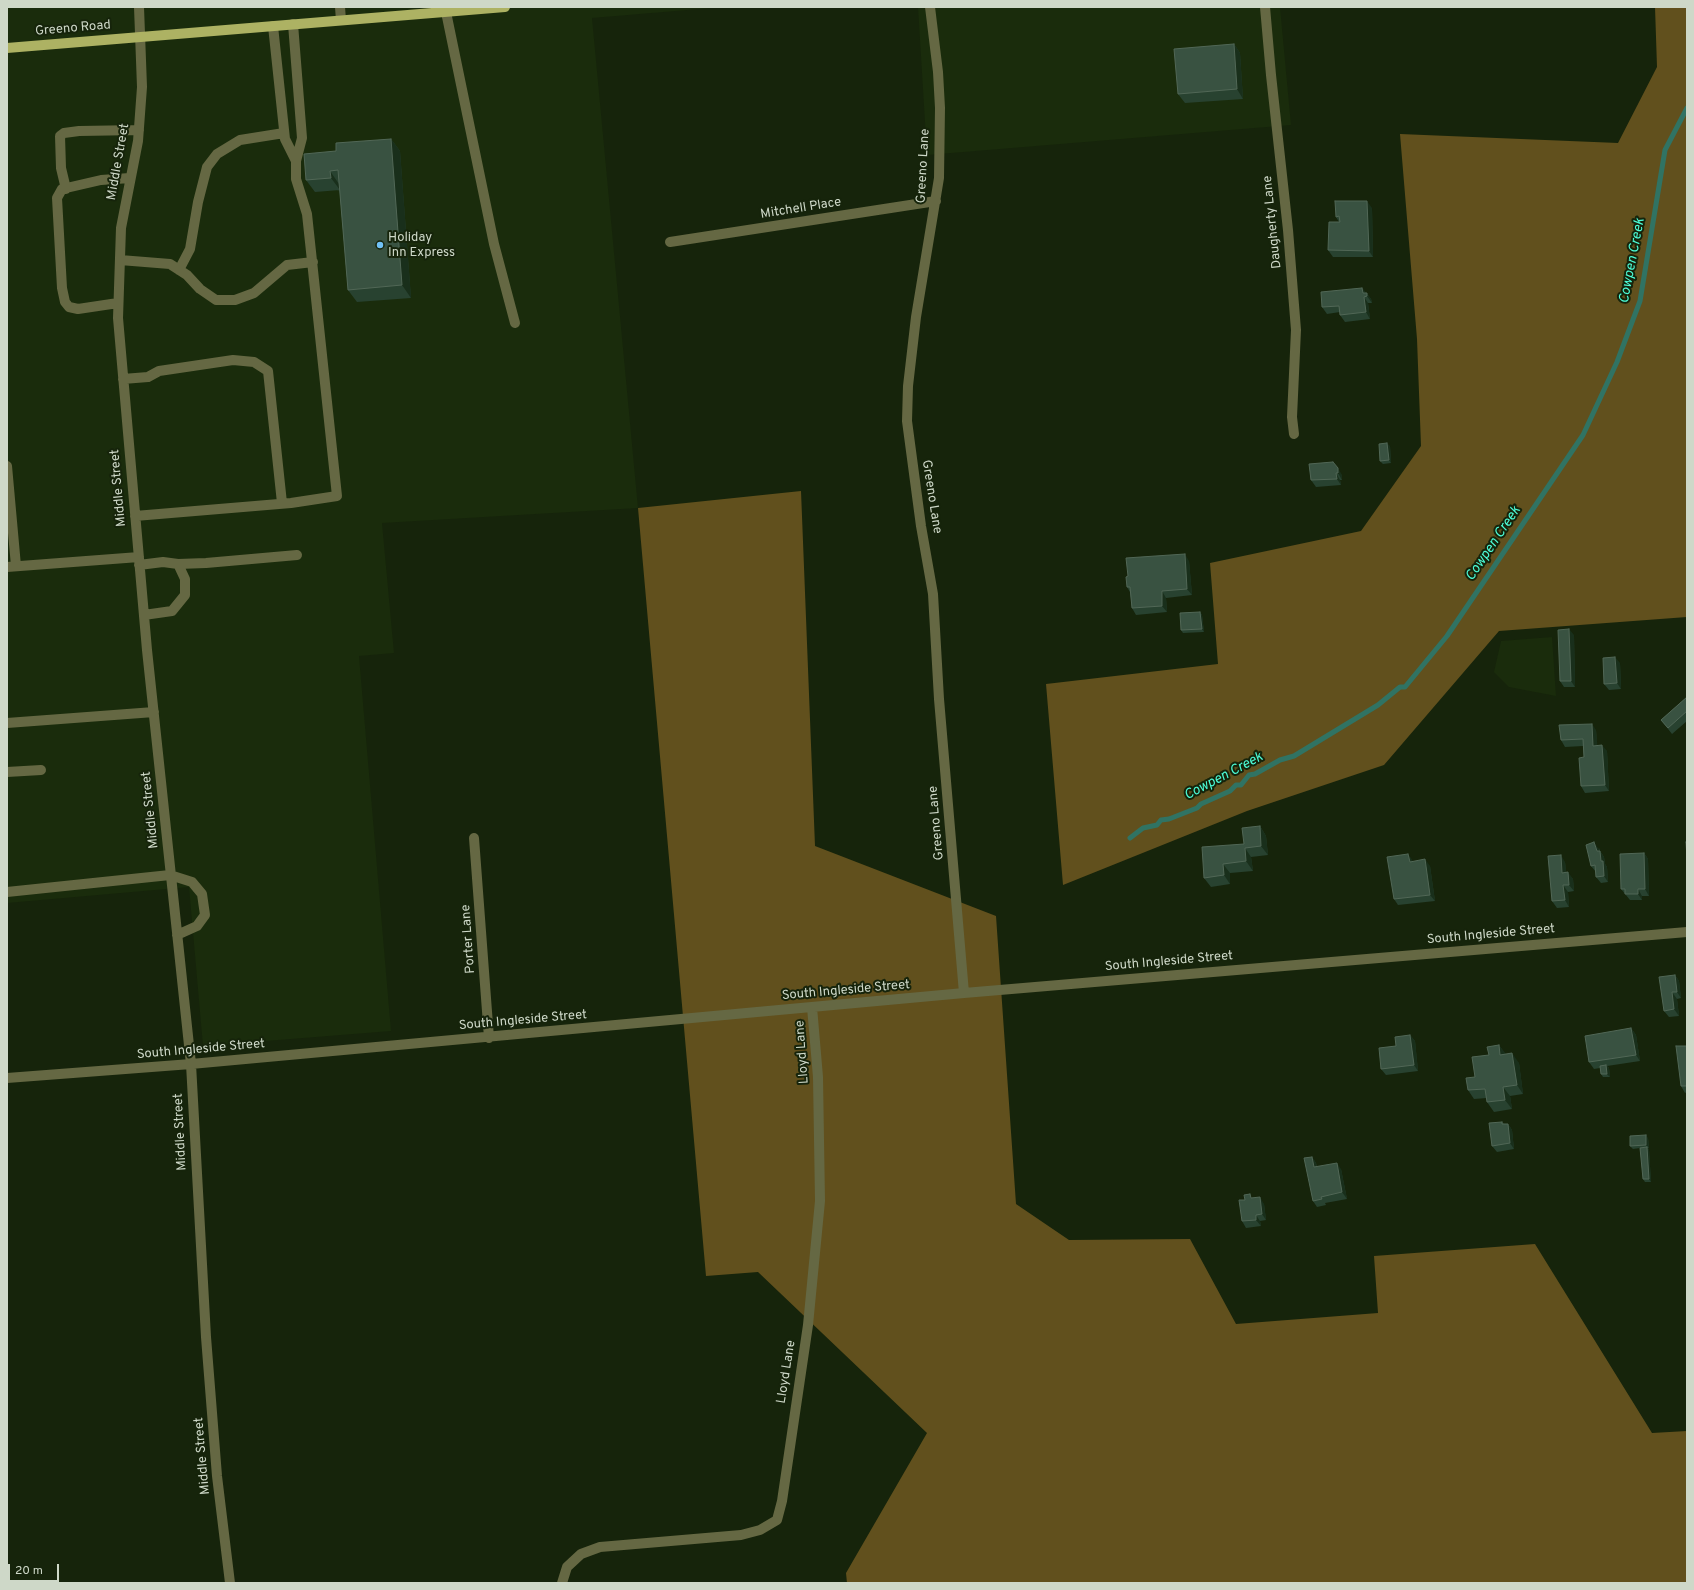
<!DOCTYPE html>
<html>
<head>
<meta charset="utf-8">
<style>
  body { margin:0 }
  #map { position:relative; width:1694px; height:1590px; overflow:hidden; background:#16240b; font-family:Overpass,sans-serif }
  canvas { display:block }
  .frame { position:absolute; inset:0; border:8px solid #ced8c8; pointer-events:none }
  .scale { position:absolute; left:8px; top:1564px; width:51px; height:18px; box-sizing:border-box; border:2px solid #ced8c8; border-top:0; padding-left:5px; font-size:12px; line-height:14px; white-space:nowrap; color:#ced8c8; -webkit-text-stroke:3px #16240b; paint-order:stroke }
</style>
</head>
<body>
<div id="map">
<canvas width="1694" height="1590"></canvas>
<div class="frame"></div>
<div class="scale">20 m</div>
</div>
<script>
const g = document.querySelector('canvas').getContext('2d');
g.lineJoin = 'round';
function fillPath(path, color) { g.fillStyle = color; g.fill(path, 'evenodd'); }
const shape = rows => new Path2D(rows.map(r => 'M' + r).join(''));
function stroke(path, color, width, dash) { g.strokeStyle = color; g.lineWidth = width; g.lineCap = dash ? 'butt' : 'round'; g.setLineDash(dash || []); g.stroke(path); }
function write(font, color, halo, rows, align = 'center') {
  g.font = font + ' Overpass,sans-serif'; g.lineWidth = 4; g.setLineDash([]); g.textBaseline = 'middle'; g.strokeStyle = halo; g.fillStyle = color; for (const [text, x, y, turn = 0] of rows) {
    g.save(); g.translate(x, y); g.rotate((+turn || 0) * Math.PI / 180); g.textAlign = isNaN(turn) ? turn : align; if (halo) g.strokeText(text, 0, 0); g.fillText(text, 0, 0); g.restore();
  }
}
fillPath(shape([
  [7,7,723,7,592,18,638,508,382,523,394,653,359,656,391,1031,203,1046,189,887,7,903],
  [918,7,1280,7,1291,125,927,155],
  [1552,637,1556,696,1509,687,1494,672,1501,641]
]), '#1a2c0c');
fillPath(shape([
  [1655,7,1687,7,1687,617,1499,631,1384,765,1247,811,1063,885,1046,684,1218,664,1210,563,1361,531,1421,446,1417,339,1400,134,1618,143,1657,67],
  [801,491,815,846,996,916,1016,1204,1069,1240,1190,1239,1236,1324,1378,1313,1374,1256,1535,1244,1652,1433,1687,1431,1687,1583,847,1583,846,1573,927,1433,758,1272,706,1276,638,508]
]), '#61501d');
stroke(shape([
  [1130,838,1143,828,1157,825,1161,820,1169,819,1197,808,1201,804,1230,791,1236,785,1241,785,1249,775,1255,774,1280,760,1294,756,1378,705,1400,687,1405,687,1447,636,1583,435,1617,362,1640,301,1665,150,1687,108]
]), '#307363', 5);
stroke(shape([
  [139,7,142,87,138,141,121,228,118,318,147,650,191,1064,206,1337,217,1476,230,1583],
  [340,7,341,20],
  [930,7,938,72,940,108,939,178,916,317,908,386,907,421,921,526,933,594,939,699,964,993],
  [1265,7,1271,75,1288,230,1296,330,1292,417,1294,434],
  [446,12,494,244,515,323],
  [273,26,285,139,296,161],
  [66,189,61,168,60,136,64,133,79,131,139,130],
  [670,242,936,201],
  [120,260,170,264,187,275,200,289,216,300,235,300,254,293,287,265,313,262],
  [179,270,190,249,198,202,207,167,217,154,240,140,284,133],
  [118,303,78,309,69,307,65,302,62,288,57,198,62,189,101,180,130,178],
  [123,379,148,377,159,371,233,360,254,362,268,371,282,503],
  [7,466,16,566],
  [135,516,291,503,337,496,307,214,296,179,296,161,302,138,293,24],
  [178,564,206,563,297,555],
  [139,565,163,562,178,564,185,579,185,595,172,611,144,615],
  [7,567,139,557],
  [7,723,154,712],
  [7,772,41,770],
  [474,838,489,1038],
  [7,892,170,875,192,882,202,894,205,915,197,926,177,935],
  [7,1078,191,1064,964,993,1687,932],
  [562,1583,567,1567,581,1554,600,1547,741,1535,760,1530,777,1520,782,1501,808,1325,820,1201,818,1077,812,1007]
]), '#656843', 10);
stroke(shape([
  [7,48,505,7]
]), '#adb263', 10);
fillPath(shape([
  [1234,44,1240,53,1243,99,1185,103,1178,94],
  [391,139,400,151,411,298,357,302,348,290,339,184,340,190,315,192,306,180,336,151],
  [1372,208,1373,257,1333,257,1328,250,1339,222,1336,217],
  [1362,288,1371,299,1372,303,1368,303,1370,319,1345,322,1340,315,1340,312,1327,314,1322,307],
  [1390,446,1391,463,1383,464,1380,461],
  [1309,464,1342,475,1342,480,1340,480,1341,485,1316,487,1311,480],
  [1189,561,1192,595,1166,598,1167,612,1136,615,1132,608,1130,592,1127,587],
  [1200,612,1202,615,1204,632,1183,633,1181,630],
  [1574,635,1575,687,1564,687,1560,681],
  [1620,663,1621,689,1609,690,1604,684],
  [1687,697,1687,721,1672,734,1661,720],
  [1596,730,1597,745,1607,751,1609,791,1585,793,1581,786,1584,757,1583,746,1565,747,1561,740],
  [1260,826,1266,836,1268,855,1251,857,1253,871,1230,873,1230,884,1211,887,1204,878,1244,844],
  [1599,848,1600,851,1604,857,1605,864,1607,867,1608,882,1601,883,1596,877,1596,872,1591,866],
  [1644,853,1648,859,1649,896,1642,896,1642,900,1630,900,1621,889],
  [1413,861,1430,866,1435,901,1398,905,1394,899],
  [1565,862,1566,872,1573,879,1574,891,1568,892,1569,907,1557,908,1552,901],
  [1675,975,1679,981,1681,998,1677,999,1679,1016,1669,1017,1664,1011],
  [1631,1028,1636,1035,1640,1061,1607,1066,1609,1068,1610,1077,1603,1077,1601,1074,1600,1068,1594,1069,1589,1062],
  [1410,1035,1415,1041,1418,1071,1386,1075,1381,1069,1396,1046],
  [1499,1045,1505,1054,1519,1063,1523,1094,1510,1096,1512,1109,1494,1112,1487,1102,1487,1098,1474,1099,1468,1090,1489,1055],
  [1687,1046,1687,1092,1685,1093,1681,1086],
  [1502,1122,1504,1124,1508,1124,1512,1130,1514,1149,1497,1152,1492,1146],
  [1648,1138,1649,1148,1648,1148,1649,1150,1651,1182,1645,1182,1643,1179,1640,1148,1633,1149,1630,1146],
  [1312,1157,1316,1163,1317,1167,1341,1169,1347,1199,1325,1203,1326,1205,1317,1207,1313,1201],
  [1253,1198,1264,1204,1266,1220,1260,1221,1261,1226,1246,1228,1242,1221,1245,1200]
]), '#284230');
fillPath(shape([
  [1234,44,1240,53,1243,99,1237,89],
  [391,139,400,151,411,298,402,285],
  [330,171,339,184,340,190,331,178],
  [1367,201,1372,208,1373,257,1369,251],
  [1362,288,1367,294,1363,293],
  [1367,293,1371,299,1372,303,1367,296],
  [1364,297,1368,303,1370,319,1366,312],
  [1387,443,1390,446,1391,463,1389,460],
  [1338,468,1342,475,1342,480,1338,473],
  [1336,473,1340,480,1341,485,1337,479],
  [1185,554,1189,561,1192,595,1187,589],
  [1162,591,1166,598,1167,612,1162,606],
  [1200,612,1202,615,1204,632,1202,629],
  [1569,629,1574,635,1575,687,1571,681],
  [1615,657,1620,663,1621,689,1617,683],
  [1592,724,1596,730,1598,752,1593,746],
  [1602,745,1607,751,1609,791,1605,785],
  [1260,826,1266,836,1268,855,1261,846],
  [1594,842,1604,857,1605,864,1607,867,1608,882,1604,876,1601,861,1597,851],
  [1245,848,1251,857,1253,871,1246,861],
  [1644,853,1648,859,1649,896,1645,889],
  [1408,854,1413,861,1414,868,1410,862],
  [1561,855,1565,862,1567,879,1562,873],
  [1425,859,1430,866,1435,901,1430,895],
  [1223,864,1230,873,1230,884,1224,875],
  [1568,872,1573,879,1574,891,1569,885],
  [1563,885,1568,892,1569,907,1565,900],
  [1638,889,1642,896,1642,900,1638,894],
  [1675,975,1679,981,1681,998,1677,992],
  [1672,992,1677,999,1679,1016,1674,1009],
  [1631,1028,1636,1035,1640,1061,1636,1055],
  [1410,1035,1415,1041,1418,1071,1414,1065],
  [1499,1045,1506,1054,1500,1055],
  [1512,1053,1519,1063,1523,1094,1517,1085],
  [1606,1065,1609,1068,1610,1077,1607,1074],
  [1503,1087,1510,1096,1512,1109,1505,1100],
  [1508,1124,1512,1130,1514,1149,1510,1143],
  [1646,1135,1648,1138,1649,1148,1646,1145],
  [1647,1147,1649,1150,1651,1182,1649,1179],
  [1312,1157,1316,1163,1318,1173,1314,1167],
  [1337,1163,1341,1169,1347,1199,1342,1192],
  [1260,1197,1264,1204,1266,1220,1262,1214],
  [1256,1215,1260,1221,1261,1226,1256,1220]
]), '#192f1b');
const building = shape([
  [1234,44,1237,89,1178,94,1174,49,1234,44],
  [391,139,402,285,348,290,338,170,330,171,331,178,306,180,304,154,336,151,336,143,391,139],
  [1335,201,1367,201,1369,251,1328,250,1329,222,1340,222,1339,216,1336,217,1335,201],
  [1362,288,1363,293,1367,293,1367,296,1364,297,1366,312,1340,315,1339,306,1322,307,1321,292,1362,288],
  [1387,443,1389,460,1380,461,1379,444,1387,443],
  [1333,462,1338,468,1338,473,1336,473,1337,479,1311,480,1309,464,1333,462],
  [1185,554,1187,589,1162,591,1162,606,1132,608,1130,587,1127,587,1126,577,1128,576,1126,558,1185,554],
  [1200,612,1202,629,1181,630,1180,613,1200,612],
  [1569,629,1571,681,1560,681,1558,630,1569,629],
  [1615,657,1617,683,1604,684,1603,658,1615,657],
  [1687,697,1687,711,1668,728,1661,720,1687,697],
  [1592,724,1593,746,1602,745,1605,785,1581,786,1579,758,1584,757,1583,739,1561,740,1559,725,1592,724],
  [1260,826,1261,846,1245,848,1246,861,1223,864,1224,875,1204,878,1202,847,1244,844,1242,828,1260,826],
  [1594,842,1597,851,1600,851,1601,861,1603,861,1604,876,1596,877,1595,865,1591,866,1586,845,1594,842],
  [1686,842,1687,842,1687,858,1686,842],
  [1644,853,1645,889,1638,889,1638,894,1625,894,1625,889,1621,889,1620,854,1644,853],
  [1408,854,1410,862,1425,859,1430,895,1394,899,1387,857,1408,854],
  [1561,855,1562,873,1568,872,1569,885,1563,885,1565,900,1552,901,1548,856,1561,855],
  [1675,975,1677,992,1672,992,1674,1009,1664,1011,1659,977,1675,975],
  [1631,1028,1636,1055,1589,1062,1585,1036,1631,1028],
  [1410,1035,1414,1065,1381,1069,1379,1048,1396,1046,1395,1037,1410,1035],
  [1499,1045,1500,1055,1512,1053,1517,1085,1503,1087,1505,1100,1487,1102,1485,1089,1468,1090,1466,1078,1475,1077,1472,1057,1489,1055,1487,1047,1499,1045],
  [1676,1046,1687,1046,1687,1086,1681,1086,1676,1046],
  [1606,1065,1607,1074,1601,1074,1600,1066,1606,1065],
  [1502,1122,1502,1124,1508,1124,1510,1143,1492,1146,1489,1123,1502,1122],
  [1646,1135,1646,1145,1630,1146,1630,1136,1646,1135],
  [1647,1147,1649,1179,1643,1179,1640,1148,1647,1147],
  [1312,1157,1314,1167,1337,1163,1342,1192,1321,1197,1322,1199,1313,1201,1304,1158,1312,1157],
  [1250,1194,1251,1198,1260,1197,1262,1214,1256,1215,1256,1220,1242,1221,1239,1200,1245,1200,1244,1195,1250,1194]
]);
fillPath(building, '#395241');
stroke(building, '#516756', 1);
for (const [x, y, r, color] of [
  [380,245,4,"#71c1f5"]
]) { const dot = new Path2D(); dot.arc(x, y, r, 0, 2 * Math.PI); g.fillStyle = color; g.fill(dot); stroke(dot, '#16240b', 1.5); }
write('13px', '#ced8c8', '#16240b', [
  ["Greeno Road",73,29,-5],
  ["Middle Street",119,162,-80],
  ["Greeno Lane",924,166,-87],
  ["Mitchell Place",801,209,-9],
  ["Daugherty Lane",1273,222,-96],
  ["Middle Street",119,488,-95],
  ["Greeno Lane",931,497,81],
  ["Middle Street",151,810,-96],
  ["Greeno Lane",937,823,-95],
  ["South Ingleside Street",1491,935,-5],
  ["Porter Lane",469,939,-94],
  ["South Ingleside Street",1169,962,-5],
  ["South Ingleside Street",846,991,-5],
  ["South Ingleside Street",523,1021,-5],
  ["South Ingleside Street",201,1050,-5],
  ["Lloyd Lane",803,1052,-94],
  ["Middle Street",181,1132,-93],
  ["Lloyd Lane",787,1372,-81],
  ["Middle Street",203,1456,-95]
]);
write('13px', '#ced8c8', '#16240b', [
  ["Holiday",388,238],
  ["Inn Express",388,253]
], 'left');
write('italic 14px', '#4cfcd7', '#16240b', [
  ["Cowpen Creek",1633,261,-79],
  ["Cowpen Creek",1494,544,-56],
  ["Cowpen Creek",1224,777,-28]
]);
</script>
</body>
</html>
